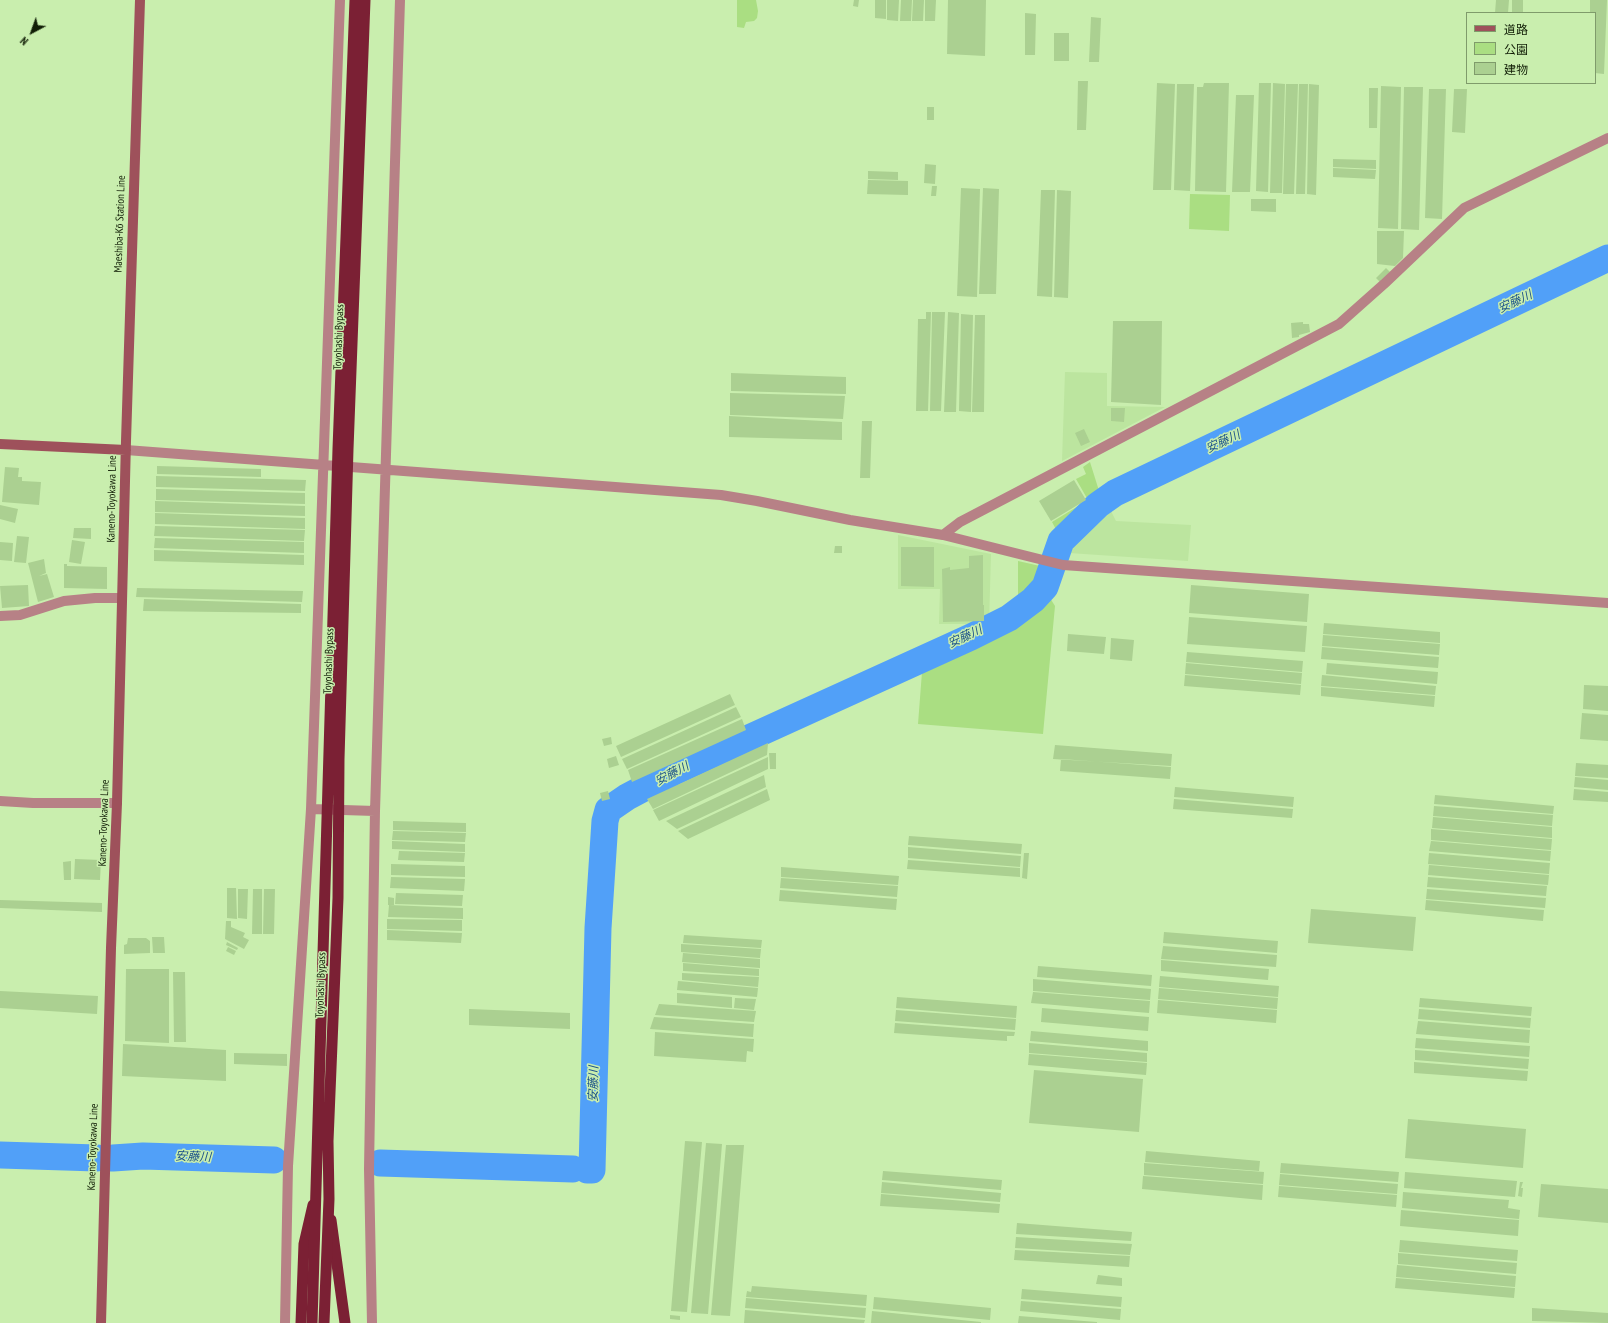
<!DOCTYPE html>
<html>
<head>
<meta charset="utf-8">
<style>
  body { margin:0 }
  #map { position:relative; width:1608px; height:1323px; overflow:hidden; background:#c9eeae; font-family:"PT Sans Narrow","Noto Sans JP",sans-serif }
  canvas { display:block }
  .legend { position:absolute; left:1466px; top:12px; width:130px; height:72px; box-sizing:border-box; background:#c9eeae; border:1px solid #7f9b6b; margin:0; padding:5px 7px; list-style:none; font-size:12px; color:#111e06 }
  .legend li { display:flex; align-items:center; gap:8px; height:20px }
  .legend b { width:20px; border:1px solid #7f9b6b }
  .north { position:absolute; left:12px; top:12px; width:40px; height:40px; -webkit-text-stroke:3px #c9eeae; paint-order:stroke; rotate:221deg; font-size:11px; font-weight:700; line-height:16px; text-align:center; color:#111e06 }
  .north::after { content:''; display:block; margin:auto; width:14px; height:18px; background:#111e06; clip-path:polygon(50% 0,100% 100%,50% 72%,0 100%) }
</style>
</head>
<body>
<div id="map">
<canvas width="1608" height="1323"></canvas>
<ul class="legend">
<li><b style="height:5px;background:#9e515b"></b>道路</li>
<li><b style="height:11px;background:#aade82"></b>公園</li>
<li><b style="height:11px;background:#abd091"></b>建物</li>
</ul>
<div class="north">N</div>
</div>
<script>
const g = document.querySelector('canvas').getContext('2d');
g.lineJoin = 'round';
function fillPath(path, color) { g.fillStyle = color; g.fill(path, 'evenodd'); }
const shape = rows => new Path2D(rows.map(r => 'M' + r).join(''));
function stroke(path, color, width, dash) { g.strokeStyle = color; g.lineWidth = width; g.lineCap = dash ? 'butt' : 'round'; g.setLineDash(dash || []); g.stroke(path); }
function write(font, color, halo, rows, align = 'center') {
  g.font = font + ' "PT Sans Narrow","Noto Sans JP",sans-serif'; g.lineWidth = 3; g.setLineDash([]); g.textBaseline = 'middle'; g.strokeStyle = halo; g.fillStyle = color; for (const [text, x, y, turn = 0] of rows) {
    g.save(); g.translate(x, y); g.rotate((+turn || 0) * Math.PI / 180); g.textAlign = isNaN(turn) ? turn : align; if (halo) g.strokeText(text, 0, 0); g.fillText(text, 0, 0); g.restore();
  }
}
fillPath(shape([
  [1065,372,1107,373,1107,406,1165,407,1062,461],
  [1111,511,1116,521,1191,525,1188,561,1069,553,1072,548],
  [898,535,991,554,989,624,939,624,940,589,898,589]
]), '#bce59f');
fillPath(shape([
  [737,0,756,0,758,11,757,18,754,21,746,22,744,28,737,27],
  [1190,194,1230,195,1229,231,1189,229],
  [1090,462,1100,494,1060,537,1052,522,1088,500,1076,479,1086,474,1083,467],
  [1018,561,1049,568,1043,581,1018,605],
  [1050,598,1055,606,1043,734,918,724,922,672,995,637,1026,619]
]), '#aade82');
stroke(shape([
  [0,1155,97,1158],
  [113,1158,143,1156,274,1160],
  [380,1163,573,1169],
  [587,1170,592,1170,598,928,605,821,608,810,627,797,674,772,971,637,1009,618,1033,600,1045,587,1061,541,1098,505,1115,493,1608,258]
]), '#51a0f8', 27);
fillPath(shape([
  [854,0,859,0,858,7,853,6],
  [875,0,886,0,886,19,875,18],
  [887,0,899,0,898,21,887,20],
  [901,0,912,0,911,21,900,21],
  [913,0,924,0,923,21,912,21],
  [925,0,936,0,935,21,925,21],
  [948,0,986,0,985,56,947,54],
  [1496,0,1509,0,1508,13,1495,13],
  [1512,0,1523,0,1523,13,1512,13],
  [1590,0,1607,0,1604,74,1595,73,1595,13,1590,13],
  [1025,13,1036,14,1035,55,1025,55],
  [1091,17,1101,18,1099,62,1089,62],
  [1054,33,1069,33,1069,61,1054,61],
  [1078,81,1088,81,1086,130,1077,130],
  [1157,83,1175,84,1171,190,1153,190],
  [1204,83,1229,83,1226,192,1195,191,1197,87,1203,87],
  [1259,83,1271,83,1268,192,1256,191],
  [1273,83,1285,84,1282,193,1270,193],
  [1177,84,1194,84,1190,191,1174,190],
  [1286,84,1298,84,1294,194,1283,194],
  [1299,84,1308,84,1305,194,1296,194],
  [1309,84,1319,85,1316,195,1307,194],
  [1381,86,1401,87,1398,229,1378,228],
  [1404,87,1423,87,1419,230,1401,229],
  [1369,88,1378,88,1377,128,1369,128],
  [1429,89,1446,89,1442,219,1425,218],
  [1454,89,1467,89,1465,133,1452,132],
  [1236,95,1254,95,1250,192,1232,192],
  [927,107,934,107,934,120,927,120],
  [1333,159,1376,160,1376,169,1333,167],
  [925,164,936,165,935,184,924,183],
  [1333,168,1376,170,1375,179,1333,177],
  [868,171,898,172,898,180,868,179],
  [868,180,908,181,908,195,867,194],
  [932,186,937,186,936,196,931,196],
  [961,188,980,189,977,297,957,296],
  [983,188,999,189,996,294,979,294],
  [1041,190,1055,190,1052,297,1037,296],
  [1057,190,1071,191,1068,298,1054,297],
  [1251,199,1276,199,1276,212,1251,211],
  [1377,231,1404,231,1403,258,1395,266,1377,264],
  [1386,268,1390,272,1380,282,1376,278],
  [926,312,931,312,928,411,916,411,918,319,926,319],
  [932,312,945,312,941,411,930,411],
  [948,312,959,313,956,412,944,412],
  [961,314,973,315,971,412,959,411],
  [975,315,985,315,984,412,972,412],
  [1113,321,1162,321,1161,405,1111,402],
  [1303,322,1303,324,1309,324,1310,332,1299,335,1299,337,1292,338,1291,323],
  [731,373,846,377,846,394,731,391],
  [730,393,845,396,843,419,730,415],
  [1111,408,1125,408,1124,422,1111,421],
  [729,416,842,422,842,440,729,437],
  [862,421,872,421,870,478,860,478],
  [1084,429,1090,442,1081,446,1075,433],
  [157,466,261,469,261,477,157,474],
  [5,467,19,468,18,477,22,477,22,481,41,482,39,505,2,502],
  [156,476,306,480,305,491,156,487],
  [1074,480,1086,500,1051,521,1039,501],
  [156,489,305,493,305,504,156,500],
  [155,501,305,506,305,516,155,512],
  [0,505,18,509,15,523,0,519],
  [155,513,305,518,305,529,155,524],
  [155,526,305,530,304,541,154,536],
  [74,528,91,528,91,539,73,538],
  [17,536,29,537,26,563,14,562],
  [155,538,304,542,304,553,154,548],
  [72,540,85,542,81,564,69,562],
  [0,542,13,543,12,561,0,560],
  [835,546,842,546,842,553,834,553],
  [901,547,934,547,934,587,901,586],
  [154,550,304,555,304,565,154,561],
  [983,555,983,605,952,605,984,605,984,621,943,622,942,569,950,567,950,570,969,568,969,556],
  [44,559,46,573,39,576,47,574,54,597,38,602,28,563],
  [64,564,67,564,67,566,107,567,107,589,64,588],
  [28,585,29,606,2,608,0,586],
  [1191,585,1309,594,1307,622,1189,613],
  [137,588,303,591,302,602,136,597],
  [144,599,301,604,301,613,143,611],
  [1189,617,1307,626,1305,652,1187,644],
  [1324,623,1440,632,1440,643,1323,634],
  [1068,634,1106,637,1104,654,1067,651],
  [1323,635,1440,644,1439,655,1322,646],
  [1111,638,1134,640,1132,661,1110,659],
  [1322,647,1439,657,1438,668,1321,659],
  [1187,652,1303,661,1302,672,1186,662],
  [1186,663,1302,673,1301,684,1185,674],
  [1327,663,1438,672,1437,684,1326,674],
  [1185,675,1301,685,1300,695,1184,686],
  [1322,675,1436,686,1435,695,1321,686],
  [1584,685,1608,686,1608,711,1583,709],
  [1321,687,1435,696,1434,707,1321,696],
  [730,694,735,705,621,757,616,746],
  [736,707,741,717,627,769,622,759],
  [1582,713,1608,715,1608,741,1580,739],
  [742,719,746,730,632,782,628,770],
  [611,737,612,744,604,746,602,739],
  [768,743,767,755,653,809,647,799],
  [1055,745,1172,754,1171,766,1053,759],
  [769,753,776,753,776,769,770,769],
  [616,756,619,765,609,768,607,759],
  [768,757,768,769,659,821,653,810],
  [1061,759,1171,767,1170,779,1060,771],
  [1576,763,1608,765,1608,778,1575,776],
  [764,775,766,787,677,829,666,821],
  [1575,777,1608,780,1608,790,1574,787],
  [1175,787,1294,797,1293,807,1174,797],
  [767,789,770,800,688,839,678,831],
  [1574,789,1608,792,1608,802,1573,800],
  [608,791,610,799,602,801,600,793],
  [1435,795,1554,806,1553,814,1434,804],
  [1174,799,1293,809,1292,818,1173,809],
  [1434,806,1553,815,1552,826,1433,816],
  [1433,817,1552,827,1552,838,1432,828],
  [393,821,466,823,466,832,393,830],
  [1431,829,1552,839,1551,850,1431,840],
  [393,831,466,833,465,842,392,840],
  [909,836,1022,844,1021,854,908,845],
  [392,841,465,844,465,852,392,849],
  [1431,841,1551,851,1550,861,1429,851],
  [908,847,1021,856,1020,867,908,858],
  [399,851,465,853,464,862,398,860],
  [1024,853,1029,853,1027,879,1022,878],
  [1429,853,1550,863,1549,874,1428,864],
  [75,859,101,860,100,880,74,879],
  [908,860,1020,868,1020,877,907,869],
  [71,861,71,880,64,880,63,862],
  [391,864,465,866,465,877,391,875],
  [1429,865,1549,875,1548,885,1428,875],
  [781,867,899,876,898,885,781,877],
  [391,877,465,879,464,891,390,888],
  [1428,877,1547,886,1546,896,1427,887],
  [781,878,898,886,897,897,780,888],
  [227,888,236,888,237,919,227,918],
  [238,889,248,889,247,919,238,918],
  [253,889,262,889,262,934,252,934],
  [264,889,275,889,274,934,263,934],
  [1427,889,1546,898,1545,908,1426,899],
  [780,890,897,899,896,910,779,901],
  [396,893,463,895,462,906,395,904],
  [388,897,394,898,394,905,388,905],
  [0,900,102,903,102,912,0,908],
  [1426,900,1544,910,1543,921,1425,910],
  [389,905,463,908,463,919,388,917],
  [1311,909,1416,917,1413,951,1308,943],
  [387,919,462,920,462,931,387,929],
  [226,921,231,921,231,927,245,933,243,937,249,940,244,949,225,939],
  [387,930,462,933,461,943,387,940],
  [1164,932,1278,941,1277,953,1163,943],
  [684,935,762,940,761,948,683,943],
  [152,937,164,937,165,953,153,953],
  [128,938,146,938,150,941,150,953,124,954,124,945,127,944],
  [227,942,238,948,237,950,226,945],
  [681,944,761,949,760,958,681,952],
  [1163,946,1277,955,1276,967,1161,959],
  [228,947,236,951,234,955,226,951],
  [683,953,760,959,760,968,682,962],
  [1161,960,1269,969,1268,980,1161,971],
  [683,963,759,969,759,976,683,971],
  [1038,966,1152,975,1151,986,1037,977],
  [126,969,169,969,169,1043,125,1041],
  [173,972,185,972,186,1042,174,1042],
  [682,973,759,977,758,987,682,980],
  [1160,976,1279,986,1278,997,1159,987],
  [1033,979,1151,989,1150,1000,1033,991],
  [678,981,758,988,757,997,677,990],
  [1159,988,1278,998,1277,1009,1158,999],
  [0,991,98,996,97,1014,0,1008],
  [1033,992,1150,1001,1149,1013,1031,1003],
  [677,993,732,997,732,1008,677,1003],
  [897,997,1017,1006,1016,1018,896,1008],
  [735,998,756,999,754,1010,734,1008],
  [1420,998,1532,1007,1531,1016,1419,1007],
  [1158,1000,1277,1010,1276,1023,1157,1013],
  [659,1004,756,1011,754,1022,655,1015],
  [1042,1008,1149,1017,1148,1031,1041,1022],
  [469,1009,570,1013,570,1029,469,1025],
  [1419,1009,1531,1018,1530,1028,1418,1019],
  [896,1010,1016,1019,1015,1030,895,1021],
  [654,1017,754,1024,753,1037,650,1029],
  [1418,1021,1530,1030,1529,1043,1416,1034],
  [895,1023,1015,1032,1014,1036,1007,1036,1007,1041,894,1033],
  [1031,1031,1148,1041,1148,1051,1030,1041],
  [655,1032,754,1039,753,1052,747,1051,746,1062,654,1056],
  [1416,1038,1530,1046,1529,1057,1415,1048],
  [1029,1043,1147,1053,1147,1062,1029,1053],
  [123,1044,226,1050,226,1081,122,1076],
  [1415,1050,1529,1059,1528,1069,1415,1060],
  [234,1053,287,1054,287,1066,234,1064],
  [1029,1054,1147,1063,1146,1075,1028,1065],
  [1414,1062,1528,1071,1527,1081,1414,1073],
  [1034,1070,1143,1079,1139,1132,1029,1123],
  [1408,1119,1526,1129,1523,1168,1405,1158],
  [685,1141,702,1142,687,1312,671,1311],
  [706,1143,722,1144,708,1314,691,1313],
  [726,1145,744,1145,730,1316,711,1315],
  [1146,1151,1260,1161,1259,1171,1145,1162],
  [1144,1163,1264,1172,1263,1184,1144,1175],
  [1281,1163,1399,1172,1398,1182,1280,1173],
  [883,1171,1002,1180,1001,1190,882,1180],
  [1405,1172,1517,1181,1515,1197,1404,1188],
  [1280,1174,1398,1184,1397,1194,1279,1185],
  [1143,1176,1263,1185,1262,1200,1142,1189],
  [882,1182,1001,1193,1000,1202,881,1193],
  [1520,1182,1523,1182,1521,1188,1523,1188,1522,1197,1518,1196],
  [1541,1184,1608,1189,1608,1223,1538,1217],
  [1279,1186,1397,1195,1396,1207,1278,1197],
  [1403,1192,1509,1200,1508,1208,1520,1210,1519,1219,1402,1208],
  [881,1194,1000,1204,999,1213,880,1206],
  [1401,1210,1519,1220,1518,1236,1400,1226],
  [1017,1223,1132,1232,1131,1241,1016,1234],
  [1016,1237,1132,1244,1130,1255,1015,1248],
  [1400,1240,1518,1250,1517,1261,1399,1252],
  [1015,1250,1130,1256,1129,1267,1014,1260],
  [1398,1253,1517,1263,1516,1274,1398,1264],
  [1397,1265,1516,1276,1515,1287,1396,1277],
  [1098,1275,1122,1278,1122,1286,1096,1284],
  [1396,1278,1515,1288,1514,1298,1395,1288],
  [752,1286,867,1295,866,1306,746,1297,747,1291,751,1292],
  [1022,1289,1122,1297,1121,1307,1021,1299],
  [874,1297,991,1308,990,1320,873,1309],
  [746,1298,866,1308,865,1318,745,1308],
  [1021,1301,1121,1309,1120,1320,1020,1311],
  [1532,1308,1608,1313,1608,1323,1532,1321],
  [745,1310,865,1320,864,1323,744,1323],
  [872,1311,981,1322,981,1323,871,1323],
  [670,1315,680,1316,680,1320,670,1319],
  [1019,1316,1097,1322,1097,1323,1018,1323]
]), '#abd091');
stroke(shape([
  [126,450,721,495,757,501,850,520,943,535,1063,565,1608,603],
  [943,535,960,522,1339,324,1384,284,1464,208,1608,138],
  [0,616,20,615,64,601,95,598,122,598],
  [0,801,33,803,117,803],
  [311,809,375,811],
  [285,1323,288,1166,311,809,340,0],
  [372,1323,369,1169,375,811,400,0]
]), '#b78186', 10);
stroke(shape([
  [0,444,126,450],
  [101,1323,111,948,117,803,126,441,140,0]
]), '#9e515b', 10);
stroke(shape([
  [331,1220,345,1323],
  [301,1323,304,1244,313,1205]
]), '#7b2034', 11);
stroke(shape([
  [312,1323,338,449,355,0],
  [324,1323,329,1199,328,1141,338,898,339,759,348,449,365,0]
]), '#7b2034', 11);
write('11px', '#111e06', '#c9eeae', [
  ["Maeshiba-Kō Station Line",120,224,-88],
  ["Toyohashi Bypass",339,337,-88],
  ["Kaneno-Toyokawa Line",112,499,-89],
  ["Toyohashi Bypass",329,661,-88],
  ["Kaneno-Toyokawa Line",104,823,-88],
  ["Toyohashi Bypass",321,985,-88],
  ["Kaneno-Toyokawa Line",93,1147,-88]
]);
write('italic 12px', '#1c528a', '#c9eeae', [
  ["安藤川",1515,302,-25],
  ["安藤川",1223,442,-25],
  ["安藤川",965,637,-25],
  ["安藤川",672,774,-28],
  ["安藤川",594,1084,-89],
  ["安藤川",193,1157,2]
]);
</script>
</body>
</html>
